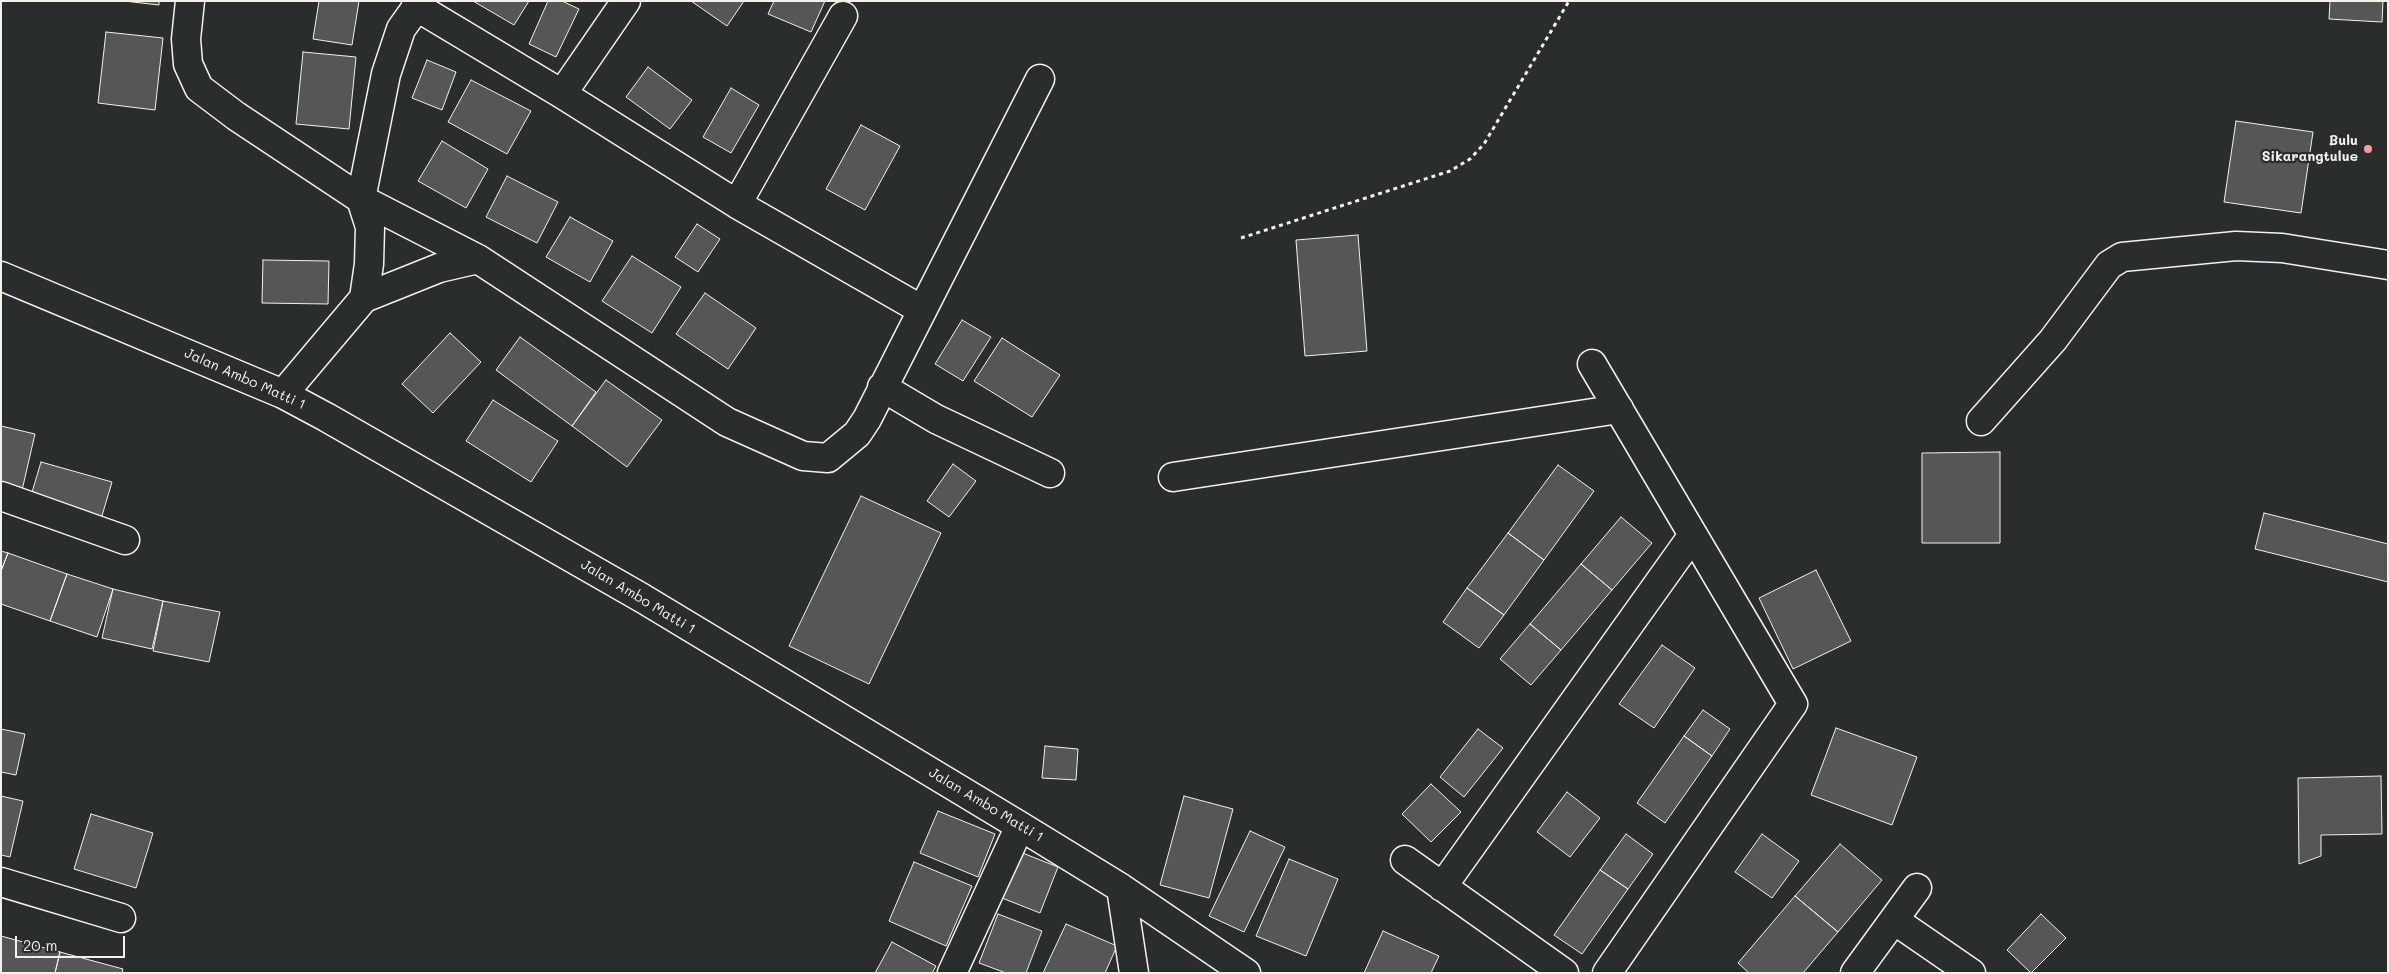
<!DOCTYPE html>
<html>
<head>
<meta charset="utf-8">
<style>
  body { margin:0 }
  #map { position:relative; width:2389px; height:974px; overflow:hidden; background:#2a2d2e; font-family:Mali,sans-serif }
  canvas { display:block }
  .frame { position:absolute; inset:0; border:2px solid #f4f1e8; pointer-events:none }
  .scale { position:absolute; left:15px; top:936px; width:110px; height:22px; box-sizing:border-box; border:2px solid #f4f1e8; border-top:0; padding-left:6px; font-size:15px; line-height:18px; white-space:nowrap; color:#f4f1e8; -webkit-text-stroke:4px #2a2d2e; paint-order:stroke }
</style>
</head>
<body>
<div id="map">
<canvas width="2389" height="974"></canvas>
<div class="frame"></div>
<div class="scale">20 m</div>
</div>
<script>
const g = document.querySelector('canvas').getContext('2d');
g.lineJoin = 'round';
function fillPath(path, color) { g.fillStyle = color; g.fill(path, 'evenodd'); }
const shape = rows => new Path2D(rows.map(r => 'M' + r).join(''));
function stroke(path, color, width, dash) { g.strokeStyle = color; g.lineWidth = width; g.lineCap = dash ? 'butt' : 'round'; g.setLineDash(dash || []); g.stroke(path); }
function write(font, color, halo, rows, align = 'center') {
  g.font = font + ' Mali,sans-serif'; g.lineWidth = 4.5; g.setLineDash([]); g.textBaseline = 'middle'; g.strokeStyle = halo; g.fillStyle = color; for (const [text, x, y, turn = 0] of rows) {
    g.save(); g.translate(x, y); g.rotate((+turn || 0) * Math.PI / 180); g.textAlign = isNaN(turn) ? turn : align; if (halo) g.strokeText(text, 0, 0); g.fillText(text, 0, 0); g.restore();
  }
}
const building = shape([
  [124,1,159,1,159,5,124,1],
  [319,1,359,1,352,45,313,39,319,1],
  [473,1,529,1,514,25,473,1],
  [548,1,562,1,579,9,556,57,529,44,548,1],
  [691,1,744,1,727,26,691,1],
  [774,1,825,1,811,32,768,14,774,1],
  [2330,1,2383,1,2382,22,2329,19,2330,1],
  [106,32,163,38,155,110,98,103,106,32],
  [303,52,356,57,349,129,296,124,303,52],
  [427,60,456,72,442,110,412,98,427,60],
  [648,67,692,100,670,129,626,97,648,67],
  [471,80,531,111,507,154,448,122,471,80],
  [731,88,759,105,731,153,703,137,731,88],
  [2236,121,2313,132,2301,213,2224,202,2236,121],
  [861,125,900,146,865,210,826,189,861,125],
  [442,141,488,169,466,208,418,181,442,141],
  [507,176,558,202,537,243,486,217,507,176],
  [570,217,613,241,590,282,546,257,570,217],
  [697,224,720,239,698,272,675,257,697,224],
  [1358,235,1367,351,1305,356,1296,240,1358,235],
  [632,256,681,287,652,333,602,301,632,256],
  [263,260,329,261,328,304,262,303,263,260],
  [705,293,756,328,728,369,676,334,705,293],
  [962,320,991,337,963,381,935,364,962,320],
  [450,333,481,362,433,413,402,384,450,333],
  [520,337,596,392,572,426,496,370,520,337],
  [1002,338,1060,375,1032,417,974,381,1002,338],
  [606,380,662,420,627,467,572,426,606,380],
  [493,400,558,441,531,482,466,441,493,400],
  [1,426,35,434,20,499,1,494,1,426],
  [2000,452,2000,543,1922,543,1922,453,2000,452],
  [41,462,112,482,101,519,30,499,41,462],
  [953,464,976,481,949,517,927,501,953,464],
  [1558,465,1594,491,1544,560,1508,533,1558,465],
  [861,496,941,533,869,684,789,646,861,496],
  [2264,513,2388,544,2388,582,2255,549,2264,513],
  [1621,517,1652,543,1612,590,1581,564,1621,517],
  [1508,533,1544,560,1504,615,1467,588,1508,533],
  [1,551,8,553,1,571,1,551],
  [8,553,67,574,50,621,1,604,1,571,8,553],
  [1581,564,1612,590,1561,650,1530,624,1581,564],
  [1816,570,1851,641,1793,669,1759,598,1816,570],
  [67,574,113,589,97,637,50,621,67,574],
  [1467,588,1504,615,1479,648,1443,622,1467,588],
  [113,589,163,601,152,649,102,638,113,589],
  [163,601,220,612,209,662,153,651,163,601],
  [1530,624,1561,650,1531,685,1500,659,1530,624],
  [1662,645,1695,668,1654,728,1619,704,1662,645],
  [1703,710,1730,729,1712,756,1684,736,1703,710],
  [1836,728,1917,757,1892,825,1811,795,1836,728],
  [1,729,25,734,16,775,1,772,1,729],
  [1478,729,1503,748,1464,797,1440,777,1478,729],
  [1684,736,1712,756,1665,823,1637,803,1684,736],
  [1045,746,1078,749,1076,780,1042,778,1045,746],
  [2381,776,2382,834,2321,835,2321,856,2299,864,2298,778,2381,776],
  [1431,784,1461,812,1431,842,1402,814,1431,784],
  [1567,792,1600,818,1570,857,1537,832,1567,792],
  [1,796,23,801,10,857,1,855,1,796],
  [1184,796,1233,809,1209,898,1160,885,1184,796],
  [938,811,995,834,978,877,920,853,938,811],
  [91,814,153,833,136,888,74,869,91,814],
  [1250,831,1285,847,1244,932,1209,916,1250,831],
  [1626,834,1653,854,1628,889,1600,870,1626,834],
  [1762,834,1799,861,1772,898,1735,872,1762,834],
  [1840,844,1882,880,1838,932,1795,896,1840,844],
  [1020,852,1058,867,1040,913,1002,898,1020,852],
  [1289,859,1338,879,1306,956,1256,936,1289,859],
  [914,862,972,886,946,946,889,921,914,862],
  [1600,870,1628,889,1582,954,1554,935,1600,870],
  [1795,896,1838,932,1803,973,1749,973,1738,963,1795,896],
  [998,914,1042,931,1026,973,1006,973,979,963,998,914],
  [2041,914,2066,938,2031,973,2007,950,2041,914],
  [1066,924,1117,946,1105,973,1043,973,1066,924],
  [1383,931,1439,956,1431,973,1364,973,1383,931],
  [1,936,60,952,55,973,1,973,1,936],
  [892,942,936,966,932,973,875,973,892,942],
  [60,952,123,969,122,973,55,973,60,952]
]);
fillPath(building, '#555756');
stroke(building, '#f4f1e8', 1);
const street = shape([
  [190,1,186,39,188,64,199,88,236,116,361,199,478,259,727,422,803,456,828,458,857,434,867,419,1040,79],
  [416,1,417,7,562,94,737,204,922,310],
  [562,94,626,1],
  [737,204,843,16],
  [1,276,283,394,326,417,642,598,1020,826,1121,888,1246,973],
  [364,298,369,264,370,227,361,199,386,74,401,29,421,1],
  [1592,364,1793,704,1607,973],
  [882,387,936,419,1050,473],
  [283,394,364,298,439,268,478,259],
  [1981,421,2053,340,2109,265,2122,257,2236,246,2282,248,2388,265],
  [1173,477,1619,409],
  [1,496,125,540],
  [1405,860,1564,973],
  [1,882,121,918],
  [1442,887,1693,535],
  [1121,888,1134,973],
  [1894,920,1971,973],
  [952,973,1020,826],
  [1855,973,1917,888]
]);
stroke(street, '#f4f1e8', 31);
stroke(shape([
  [1241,238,1450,171,1470,159,1484,144,1569,1]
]), '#f4f1e8', 3, [4, 4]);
stroke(street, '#2a2d2e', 28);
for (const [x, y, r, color] of [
  [2368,149,5,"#ff9aa2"]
]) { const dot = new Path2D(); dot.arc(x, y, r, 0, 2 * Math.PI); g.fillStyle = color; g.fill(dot); stroke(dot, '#2a2d2e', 2); }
write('bold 14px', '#f4f1e8', '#2a2d2e', [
  ["Bulu",2358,141],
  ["Sikarangtulue",2358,157]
], 'right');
write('14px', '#f4f1e8', '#2a2d2e', [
  ["Jalan Ambo Matti 1",245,379,24],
  ["Jalan Ambo Matti 1",638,597,31],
  ["Jalan Ambo Matti 1",986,805,31]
]);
</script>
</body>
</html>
